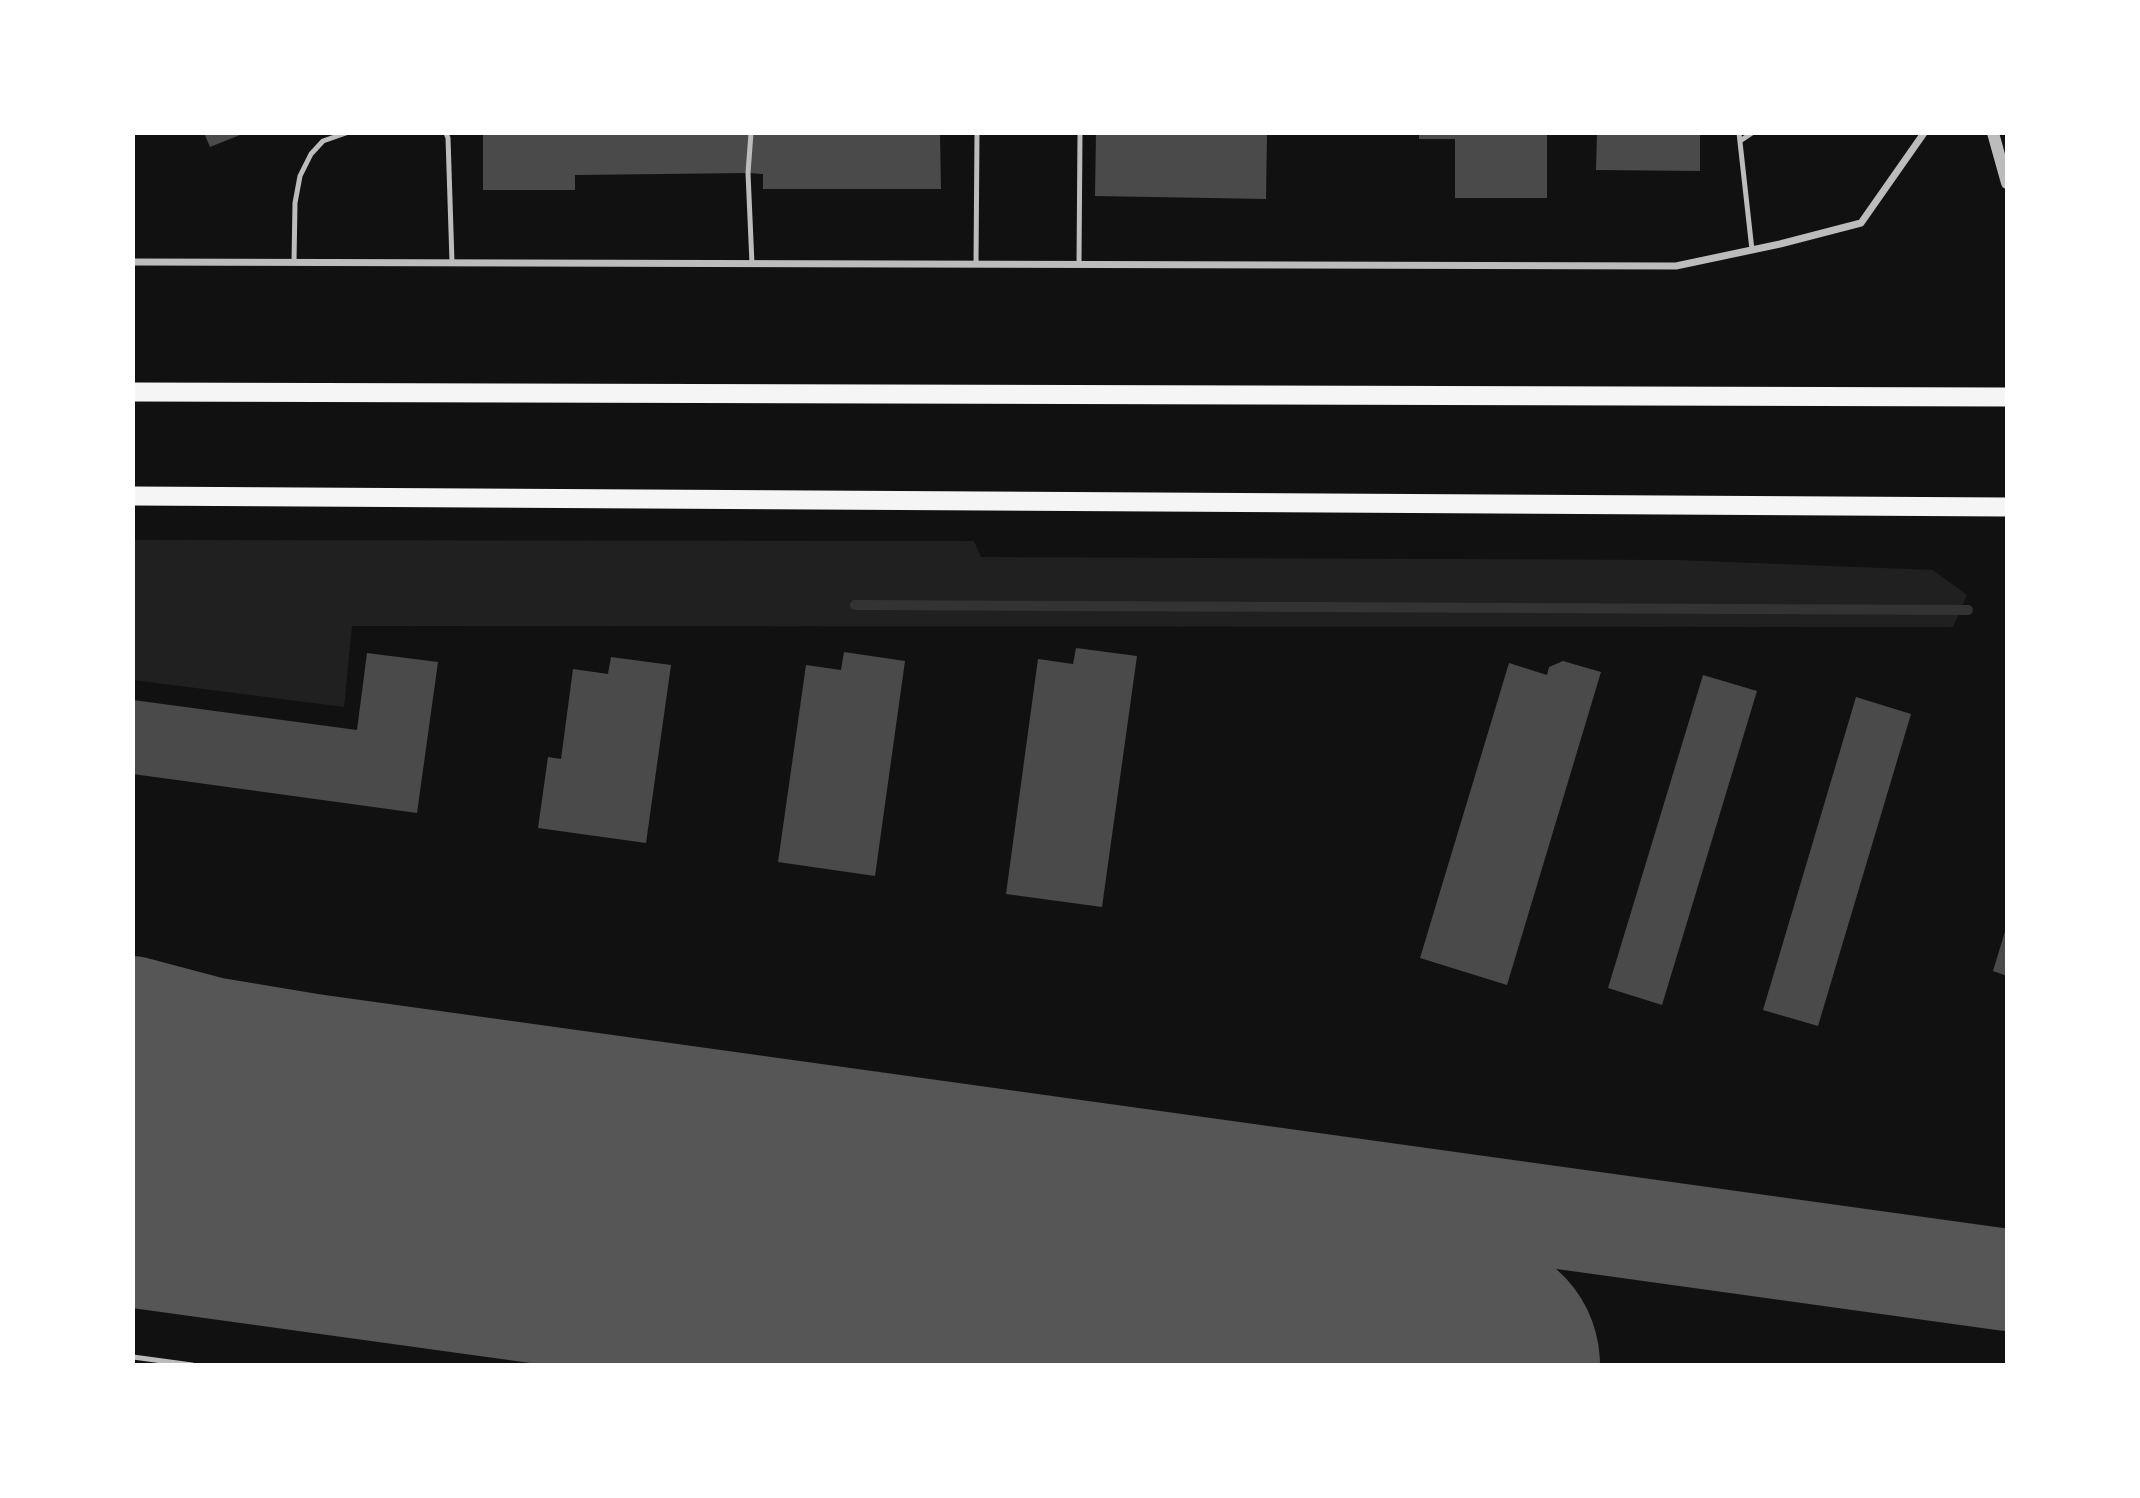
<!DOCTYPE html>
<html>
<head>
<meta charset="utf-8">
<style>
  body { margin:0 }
  #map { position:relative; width:2140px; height:1498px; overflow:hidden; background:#111; font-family:Manrope,sans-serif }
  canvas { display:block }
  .frame { position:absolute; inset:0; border:135px solid #fff; pointer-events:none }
</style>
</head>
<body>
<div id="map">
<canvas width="2140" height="1498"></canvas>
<div class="frame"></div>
</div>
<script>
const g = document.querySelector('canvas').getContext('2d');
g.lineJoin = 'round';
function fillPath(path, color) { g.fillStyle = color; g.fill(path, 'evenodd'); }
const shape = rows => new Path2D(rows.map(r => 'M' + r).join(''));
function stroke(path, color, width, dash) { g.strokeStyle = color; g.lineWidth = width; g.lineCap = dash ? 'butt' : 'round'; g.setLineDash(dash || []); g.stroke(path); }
fillPath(shape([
  [133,540,974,541,981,557,1677,560,1933,570,1967,595,1953,627,352,626,344,707,133,680]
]), '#202020');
stroke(shape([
  [855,605,1968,610]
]), '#333', 10);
stroke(shape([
  [133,1007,212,1028,314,1045,2007,1280],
  [915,1169,912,1174,906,1229,909,1246,923,1265,947,1282,979,1297],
  [822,1275,875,1263,894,1249,907,1232,912,1174,907,1155,891,1134,870,1122]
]), '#565656', 102);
stroke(shape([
  [133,1180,1473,1365]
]), '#565656', 254);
fillPath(shape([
  [204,133,245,133,210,147],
  [483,133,940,133,941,189,763,189,763,174,748,173,575,175,575,190,483,190],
  [1096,133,1267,133,1266,199,1095,196],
  [1419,133,1547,133,1547,198,1455,198,1455,139,1419,139],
  [1597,133,1700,133,1700,171,1596,170],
  [1076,648,1137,656,1102,907,1006,894,1038,659,1073,664],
  [844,652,905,661,875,876,778,862,806,665,841,670],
  [367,653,438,662,417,813,133,774,133,700,357,730],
  [611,657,671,665,646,843,538,828,548,757,561,759,573,669,608,674],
  [1563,661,1601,672,1507,985,1420,958,1509,663,1547,675,1549,667],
  [1703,675,1757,691,1662,1005,1608,988],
  [1856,697,1911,714,1818,1026,1763,1010],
  [2006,928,2007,928,2007,976,1993,971]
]), '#4a4a4a');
stroke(shape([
  [446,133,448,138,452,262],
  [751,133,748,173,752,264],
  [1739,133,1752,250],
  [1740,141,1752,133],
  [294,262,295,203,300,176,311,154,323,141,346,133],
  [976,264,977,133],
  [1079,264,1080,133],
  [133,1357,192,1365]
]), '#bcbcbc', 5);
stroke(shape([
  [133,262,1676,266,1780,244,1861,223,1924,133]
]), '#bcbcbc', 7);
stroke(shape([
  [1993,133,2007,183]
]), '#bcbcbc', 12);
stroke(shape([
  [133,392,2007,397],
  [133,496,2007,507]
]), '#f5f5f5', 19);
</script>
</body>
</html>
